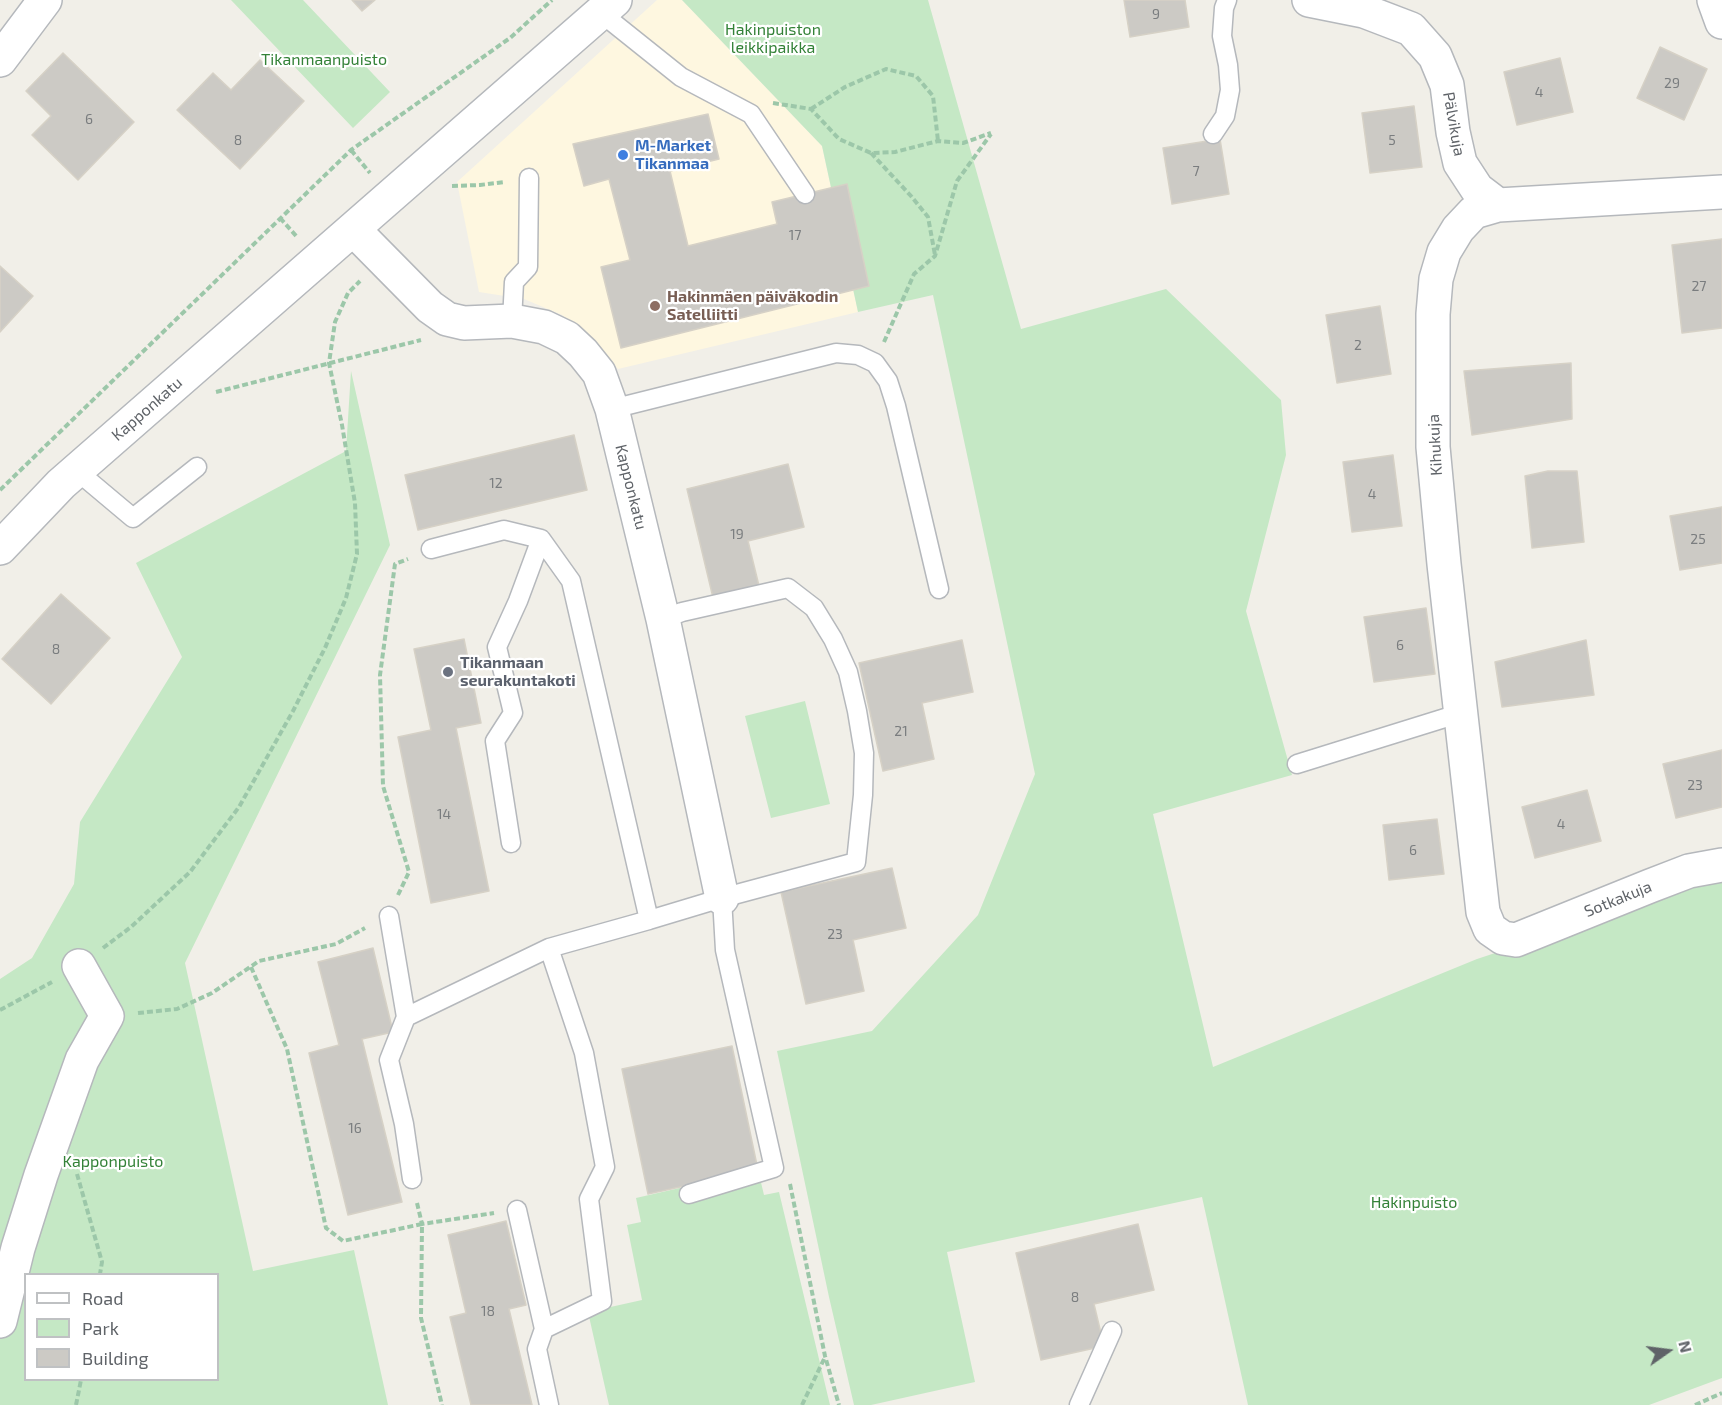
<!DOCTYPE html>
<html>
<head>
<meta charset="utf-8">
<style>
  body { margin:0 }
  #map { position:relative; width:1722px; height:1405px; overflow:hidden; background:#f1efe8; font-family:"Exo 2",sans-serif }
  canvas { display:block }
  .legend { position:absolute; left:24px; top:1273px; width:195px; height:108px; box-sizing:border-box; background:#fff; border:2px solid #bfc1c3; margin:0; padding:8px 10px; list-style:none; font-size:18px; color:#5f6368 }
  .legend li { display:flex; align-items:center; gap:12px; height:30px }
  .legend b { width:30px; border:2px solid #bfc1c3 }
  .north { position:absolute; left:1638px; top:1321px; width:60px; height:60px; -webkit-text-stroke:4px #fff; paint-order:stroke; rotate:76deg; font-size:16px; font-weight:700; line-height:24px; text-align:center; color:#5f6368 }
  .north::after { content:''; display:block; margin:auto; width:21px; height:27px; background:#5f6368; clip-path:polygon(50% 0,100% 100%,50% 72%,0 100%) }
</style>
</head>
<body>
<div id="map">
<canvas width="1722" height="1405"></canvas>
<ul class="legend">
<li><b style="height:8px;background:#fff"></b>Road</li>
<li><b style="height:16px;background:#c5e8c5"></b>Park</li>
<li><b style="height:16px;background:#cccac5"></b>Building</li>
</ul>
<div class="north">N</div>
</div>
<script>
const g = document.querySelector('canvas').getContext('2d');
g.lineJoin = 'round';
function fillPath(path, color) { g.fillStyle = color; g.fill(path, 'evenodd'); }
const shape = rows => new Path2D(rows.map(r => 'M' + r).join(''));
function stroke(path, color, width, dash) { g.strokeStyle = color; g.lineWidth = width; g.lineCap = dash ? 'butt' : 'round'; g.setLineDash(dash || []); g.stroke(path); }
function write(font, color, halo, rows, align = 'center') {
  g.font = font + ' "Exo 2",sans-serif'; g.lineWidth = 4.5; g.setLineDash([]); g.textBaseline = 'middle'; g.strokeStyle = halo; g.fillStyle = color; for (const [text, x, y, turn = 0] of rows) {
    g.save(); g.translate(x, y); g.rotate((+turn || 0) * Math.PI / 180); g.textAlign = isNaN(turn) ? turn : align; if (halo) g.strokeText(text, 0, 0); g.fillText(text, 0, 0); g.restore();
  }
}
fillPath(shape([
  [657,0,682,0,822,146,858,312,618,369,592,339,562,315,524,299,479,292,457,182]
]), '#fef7e0');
fillPath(shape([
  [231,0,303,0,390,92,353,128],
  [682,0,928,0,1021,329,1166,289,1281,400,1286,455,1246,611,1292,775,1153,814,1213,1067,1477,959,1722,878,1722,1378,1649,1405,1248,1405,1202,1197,947,1252,975,1382,871,1405,854,1405,829,1297,777,1051,872,1031,978,915,1035,774,933,295,858,312,822,146],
  [351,371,390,545,185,963,253,1271,354,1250,388,1405,0,1405,0,979,32,958,74,884,80,822,182,657,136,563,346,451],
  [26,1274,218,1274,218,1380,26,1380],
  [805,701,830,804,771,818,745,716],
  [758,1170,764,1195,779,1192,830,1405,609,1405,588,1312,642,1300,627,1225,641,1222,636,1198]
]), '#c5e8c5');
const building = shape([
  [352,0,375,0,362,11,352,0],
  [1124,0,1185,0,1189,27,1130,37,1124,0],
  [1660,47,1707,69,1684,120,1637,98,1660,47],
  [63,53,134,122,78,180,32,135,51,116,26,91,63,53],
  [1560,58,1573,112,1517,125,1504,72,1560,58],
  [260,60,304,101,240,169,177,110,213,73,231,90,260,60],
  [1414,106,1422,167,1370,173,1362,113,1414,106],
  [708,114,719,159,670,171,688,246,777,224,772,202,847,184,869,286,621,348,601,267,630,260,609,179,584,186,573,144,708,114],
  [1220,139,1229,194,1172,204,1163,148,1220,139],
  [1722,239,1722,328,1682,333,1672,245,1722,239],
  [0,266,33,296,0,332,0,266],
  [1380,306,1391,374,1337,383,1326,315,1380,306],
  [1571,363,1572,419,1472,435,1464,371,1571,363],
  [574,435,587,490,418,530,405,475,574,435],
  [1393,455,1402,526,1352,532,1343,462,1393,455],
  [788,464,804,527,748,541,761,594,715,606,687,489,788,464],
  [1548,471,1577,471,1584,542,1532,548,1525,476,1548,471],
  [1722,507,1722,563,1680,570,1670,516,1722,507],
  [61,594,110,638,51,704,2,659,61,594],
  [1426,608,1435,674,1374,682,1364,617,1426,608],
  [464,639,481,723,456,728,489,891,431,903,398,737,431,730,414,649,464,639],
  [962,640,973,692,922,703,934,759,883,771,859,663,962,640],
  [1586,640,1594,695,1502,707,1495,662,1586,640],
  [1722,750,1722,807,1676,818,1663,764,1722,750],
  [1587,790,1601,841,1535,858,1522,807,1587,790],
  [1437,819,1444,874,1389,880,1383,825,1437,819],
  [892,868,906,928,853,940,864,991,806,1004,781,892,892,868],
  [373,948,393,1032,362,1039,402,1202,348,1215,309,1053,339,1045,318,962,373,948],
  [732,1046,758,1170,648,1194,622,1069,732,1046],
  [506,1221,526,1305,509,1309,532,1405,471,1405,450,1317,466,1313,448,1235,506,1221],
  [1138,1224,1154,1290,1094,1304,1104,1346,1041,1360,1016,1253,1138,1224]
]);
fillPath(building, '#cccac5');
stroke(building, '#d6d1c6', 1.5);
const lane = shape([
  [601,13,681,77,751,114,805,194],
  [1213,134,1225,116,1230,90,1228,65,1222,36,1224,8,1227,0],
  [512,321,514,282,528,267,529,178],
  [612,409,836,353,858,355,875,363,888,381,896,406,939,589],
  [77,471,133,518,197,467],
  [431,549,504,530,541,539,571,581,649,920,722,898,856,862,863,795,864,753,857,711,848,672,833,639,814,608,788,588,682,612,663,619],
  [1297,764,1461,713],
  [511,843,495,741,513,713,497,647,518,601,541,539],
  [389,916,406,1017],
  [412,1179,404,1124,389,1060,406,1017,549,948],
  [689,1194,774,1168,725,950,722,898],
  [517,1210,544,1329,602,1301,589,1199,605,1167,584,1053,549,948,649,920],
  [544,1329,537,1349,549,1405],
  [1079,1405,1112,1331]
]);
const street = shape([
  [1309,0,1364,11,1411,29,1435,56,1447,85,1453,132,1460,163,1477,189,1498,205,1722,192],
  [1714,0,1722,22],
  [0,60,45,0],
  [1498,205,1474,212,1458,229,1444,252,1436,279,1433,314,1433,447,1444,564,1483,912,1490,929,1503,938,1516,940,1650,886,1689,871,1722,865],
  [353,229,430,307,447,319,464,323,512,321,544,327,567,338,583,353,599,373,612,409,663,619,722,898],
  [0,548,61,484,615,0],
  [0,1321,18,1248,41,1175,82,1060,107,1016,79,966]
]);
stroke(lane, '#b5b8bc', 21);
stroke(street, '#b5b8bc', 36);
stroke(shape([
  [773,103,811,109,839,139,871,153,895,152,938,141,963,143,991,133],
  [811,109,845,87,886,69,916,76,933,96,938,141],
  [351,150,370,173],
  [871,153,911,196,928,217,935,255],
  [452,186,480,185,504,182],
  [280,218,298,238],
  [884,342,914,274,935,256,957,181,991,134],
  [216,392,421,340],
  [0,490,351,150,510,38,552,0],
  [398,895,409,872,383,786,380,675,395,564,408,559],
  [103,948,131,927,190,872,239,807,293,711,325,648,346,598,357,554,355,503,342,425,329,363,335,322,348,293,360,281],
  [251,967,287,1049,326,1228,343,1241,422,1224,421,1318,442,1405],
  [0,1010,52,982],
  [138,1013,177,1009,212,993,259,961,336,944,365,928],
  [77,1174,102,1262,100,1274],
  [790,1184,825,1356,839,1405],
  [417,1203,422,1224,494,1213],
  [76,1405,81,1380],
  [802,1405,825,1357],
  [1695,1405,1722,1393]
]), '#9cc7a9', 4, [6, 3]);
stroke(lane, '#fff', 18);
stroke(street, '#fff', 33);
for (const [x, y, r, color] of [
  [623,155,6,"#3f7fe0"],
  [655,306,6,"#8d6e63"],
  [448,672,6,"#6b7280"]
]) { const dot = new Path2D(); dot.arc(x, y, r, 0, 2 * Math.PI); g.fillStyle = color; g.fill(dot); stroke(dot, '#fff', 2); }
write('14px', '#7a7d7f', null, [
  ["9",1156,14],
  ["29",1672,83],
  ["4",1539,92],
  ["6",89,119],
  ["8",238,140],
  ["5",1392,140],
  ["7",1196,171],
  ["17",795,235],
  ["27",1699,286],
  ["2",1358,345],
  ["12",496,483],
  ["4",1372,494],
  ["19",737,534],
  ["25",1698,539],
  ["6",1400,645],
  ["8",56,649],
  ["21",901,731],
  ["23",1695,785],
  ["14",444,814],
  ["4",1561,824],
  ["6",1413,850],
  ["23",835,934],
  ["16",355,1128],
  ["8",1075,1297],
  ["18",488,1311]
]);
write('16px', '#348238', '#fff', [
  ["Hakinpuiston",773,30],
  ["leikkipaikka",773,48],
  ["Tikanmaanpuisto",324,60],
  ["Kapponpuisto",113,1162],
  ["Hakinpuisto",1414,1203]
]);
write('16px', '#5f6368', '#fff', [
  ["Pälvikuja",1454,124,80],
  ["Kapponkatu",147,409,-41],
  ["Kihukuja",1435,445,-93],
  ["Kapponkatu",631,487,76],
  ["Sotkakuja",1618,899,-22]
]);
write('bold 16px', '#366cbe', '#fff', [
  ["M-Market",635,146],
  ["Tikanmaa",635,164]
], 'left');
write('bold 16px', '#785e54', '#fff', [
  ["Hakinmäen päiväkodin",667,297],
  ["Satelliitti",667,315]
], 'left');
write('bold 16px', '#5b616d', '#fff', [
  ["Tikanmaan",460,663],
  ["seurakuntakoti",460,681]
], 'left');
</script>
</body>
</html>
